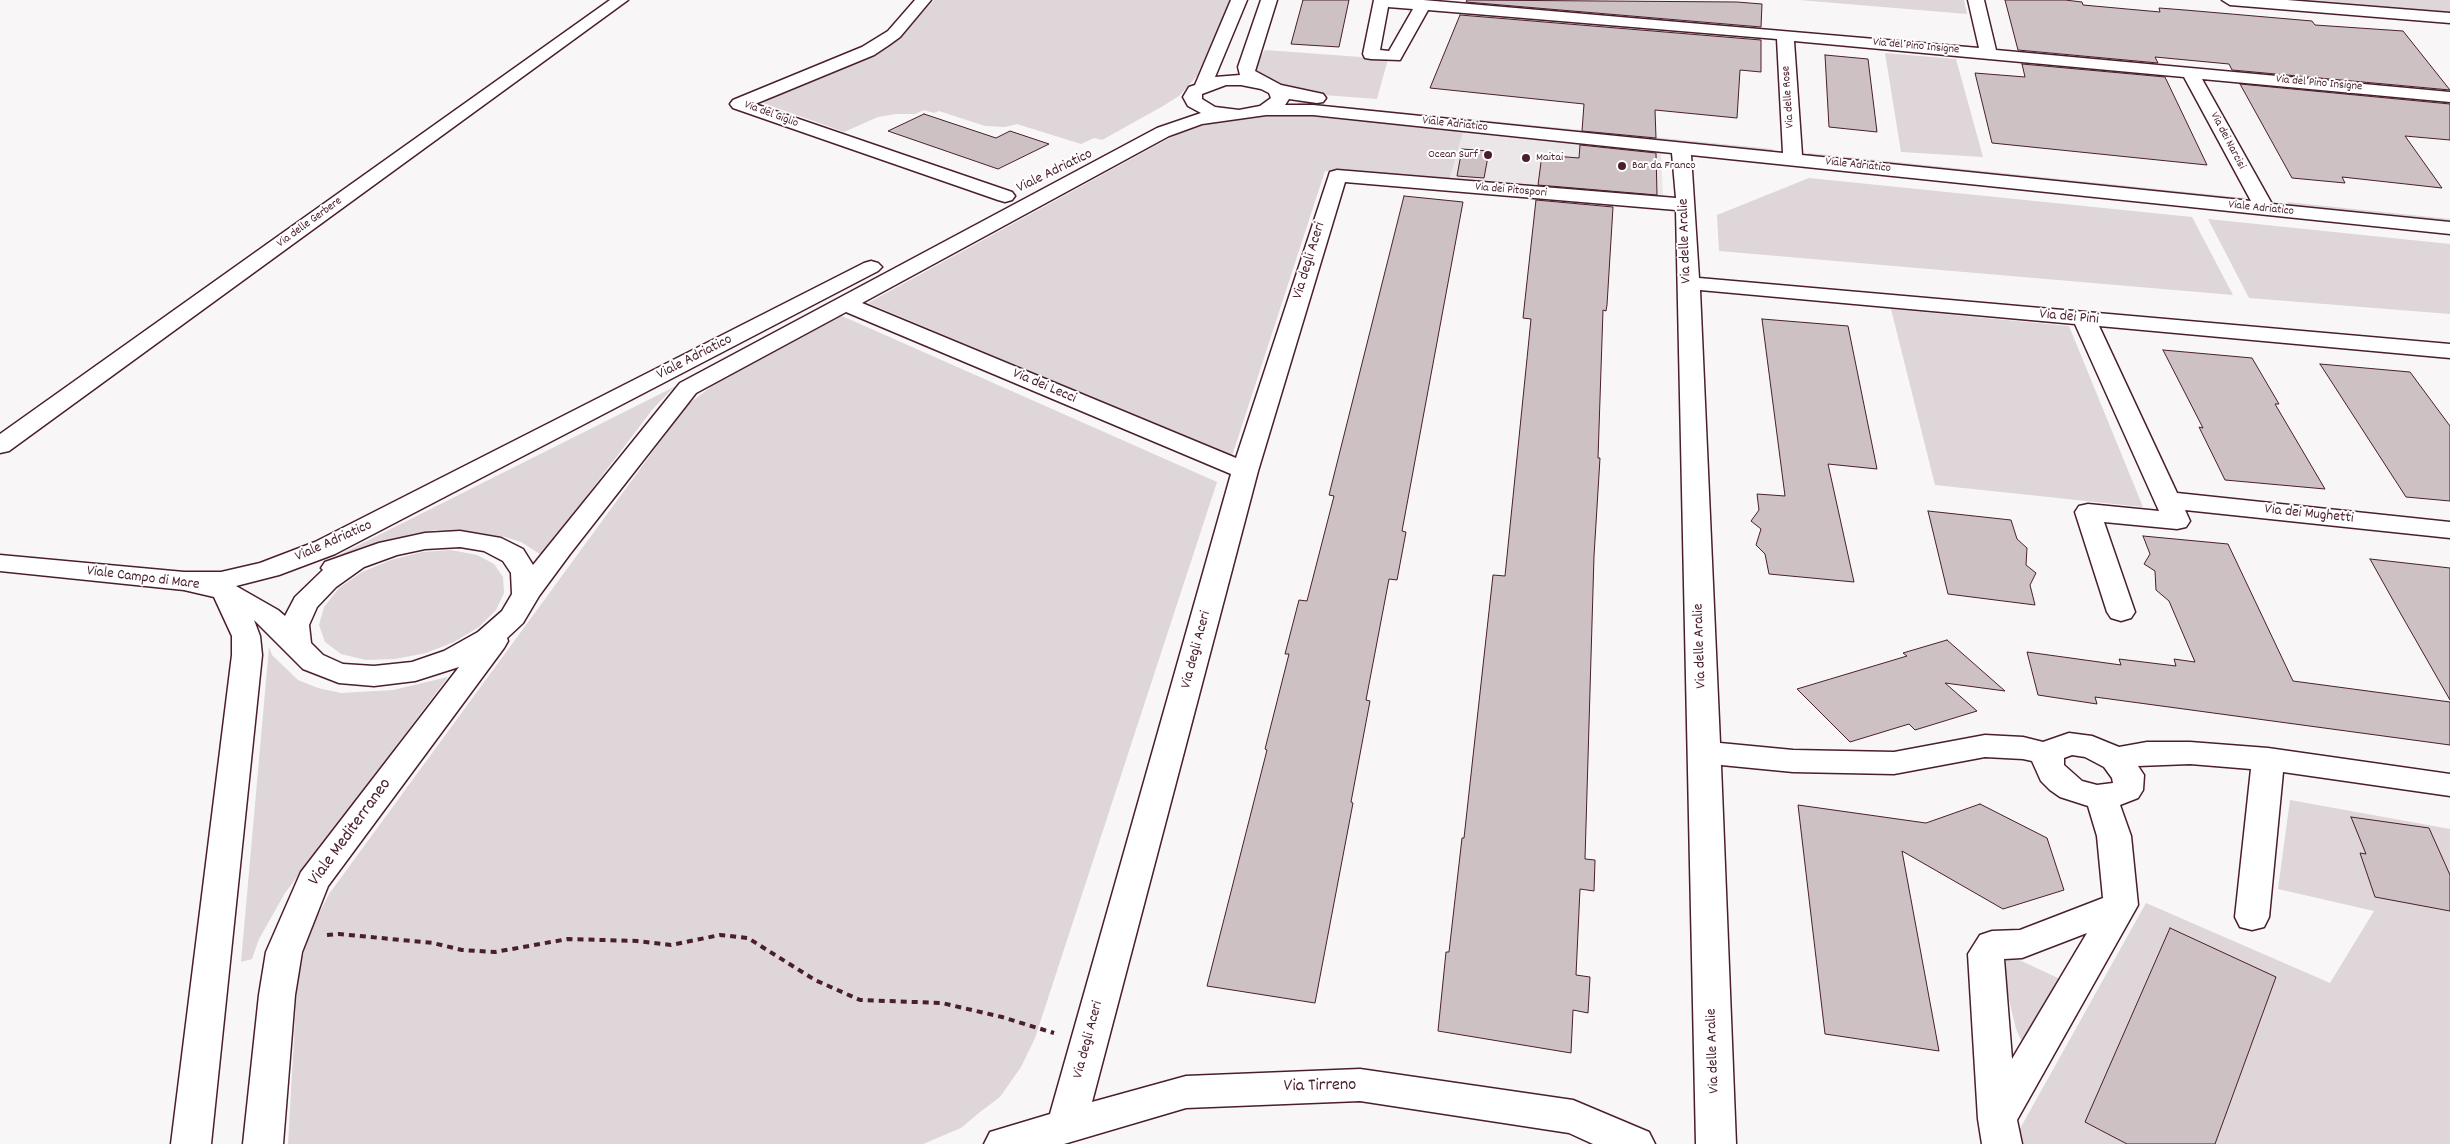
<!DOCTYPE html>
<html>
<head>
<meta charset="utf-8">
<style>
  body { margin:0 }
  canvas { display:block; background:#f8f6f7 }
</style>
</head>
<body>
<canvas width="2450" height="1144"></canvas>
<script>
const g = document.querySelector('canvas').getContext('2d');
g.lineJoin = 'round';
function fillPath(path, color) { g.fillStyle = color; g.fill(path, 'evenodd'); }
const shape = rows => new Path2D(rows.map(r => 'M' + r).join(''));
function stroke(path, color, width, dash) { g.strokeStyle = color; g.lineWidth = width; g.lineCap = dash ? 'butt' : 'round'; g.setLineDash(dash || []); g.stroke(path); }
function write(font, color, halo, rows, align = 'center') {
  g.font = font + ' Dekko,sans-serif'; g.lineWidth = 4; g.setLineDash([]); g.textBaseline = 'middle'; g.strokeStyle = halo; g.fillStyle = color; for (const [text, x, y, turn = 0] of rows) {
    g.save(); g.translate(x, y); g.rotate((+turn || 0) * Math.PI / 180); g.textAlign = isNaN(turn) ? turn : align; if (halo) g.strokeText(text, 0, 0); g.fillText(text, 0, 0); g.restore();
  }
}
fillPath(shape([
  [1463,132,1661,151,1663,198,1449,181]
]), '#ebe6e8');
fillPath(shape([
  [934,0,1231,0,1197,76,1179,96,1163,106,1102,140,1094,138,1081,144,1017,124,1005,127,985,126,939,111,934,113,924,110,915,114,896,114,878,117,844,132,763,103,768,99,889,46,903,35],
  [1799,0,1964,0,1967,14],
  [2278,0,2450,0,2450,14],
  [1265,50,1388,59,1377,99,1323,95,1280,86,1264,77,1256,71,1258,61],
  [1885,53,1956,59,1983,157,1901,152],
  [1298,102,1773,149,1773,153,1297,106],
  [1302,114,1463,132,1449,181,1325,171,1232,456,868,303,1177,134,1211,123,1241,117],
  [1808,153,2245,198,2249,203,1808,157],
  [1809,178,2192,217,2233,295,1719,251,1717,215],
  [2287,202,2450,219,2450,223,2289,206],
  [2208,219,2450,244,2450,314,2249,298],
  [1891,309,2069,326,2143,507,1935,485],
  [842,316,1217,482,1035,1038,1021,1067,1000,1097,980,1112,961,1128,923,1144,288,1144,297,986,307,937,329,894,687,405,712,386],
  [678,385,671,390,652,410,557,535,543,556,521,542,505,537,480,533,436,530,412,534,329,560],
  [451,550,477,555,494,564,503,577,504,593,496,610,479,627,454,642,426,653,395,659,366,660,341,654,325,642,319,625,324,607,339,588,362,572,391,560,422,552],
  [269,647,272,655,298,680,318,688,341,693,393,690,448,677,285,893,259,939,252,959,241,962],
  [2290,800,2450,829,2450,1144,2022,1144,2017,1134,2146,903,2330,983,2374,911,2278,889],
  [2002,952,2060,979,2030,1042,2022,1042,2016,1029,1999,957]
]), '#ded6d9');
const building = shape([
  [1303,0,1349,0,1339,47,1291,44,1303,0],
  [1467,0,1737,2,1762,4,1761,27,1466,2,1467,0],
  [2005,0,2065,0,2082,2,2083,5,2160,12,2159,8,2185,10,2312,21,2315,25,2403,31,2450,90,2232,70,2229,64,2155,57,2158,63,2018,50,2005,0],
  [1460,15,1761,40,1761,72,1740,70,1737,118,1655,110,1656,138,1582,131,1584,104,1430,88,1460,15],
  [1825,55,1868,59,1877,132,1829,127,1825,55],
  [2022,64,2165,77,2207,165,1992,143,1975,73,2025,77,2022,64],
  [2240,84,2450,104,2450,140,2405,136,2442,188,2342,177,2345,183,2292,178,2240,84],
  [924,114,996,138,1010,131,1049,144,998,169,888,131,924,114],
  [1580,145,1656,153,1657,195,1538,185,1542,155,1579,158,1580,145],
  [1462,149,1489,151,1484,178,1457,176,1462,149],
  [1404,196,1463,202,1402,531,1406,532,1397,580,1389,579,1366,700,1370,701,1351,802,1353,803,1315,1003,1207,986,1267,750,1265,749,1289,654,1285,654,1299,600,1307,601,1334,496,1329,495,1404,196],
  [1536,200,1613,207,1607,305,1606,311,1603,310,1598,458,1600,458,1594,556,1585,859,1595,860,1594,891,1580,889,1576,975,1590,977,1588,1013,1573,1010,1571,1053,1438,1031,1446,952,1449,952,1462,838,1464,838,1493,575,1505,576,1531,319,1523,318,1536,200],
  [1762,319,1848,326,1877,469,1828,464,1854,582,1769,574,1765,554,1756,545,1761,529,1751,521,1759,510,1757,494,1785,496,1762,319],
  [2163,350,2252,358,2279,404,2275,404,2325,489,2225,480,2199,427,2203,428,2163,350],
  [2320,364,2410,372,2450,426,2450,501,2406,497,2320,364],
  [1928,511,2011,520,2017,539,2027,548,2026,565,2036,573,2030,585,2035,605,1948,594,1928,511],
  [2143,536,2228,544,2293,681,2450,702,2450,745,2095,697,2097,704,2038,695,2027,652,2121,665,2119,659,2176,666,2174,659,2195,662,2169,601,2156,590,2155,571,2144,564,2150,554,2143,536],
  [2370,559,2450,568,2450,700,2398,609,2370,559],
  [1947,640,2005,691,1945,683,1977,711,1915,730,1909,724,1850,742,1797,689,1907,656,1903,653,1947,640],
  [1980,804,2047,838,2064,890,2003,909,1902,851,1939,1051,1825,1034,1798,805,1926,823,1980,804],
  [2351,817,2429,828,2450,875,2450,911,2375,897,2360,853,2366,854,2351,817],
  [2170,928,2276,977,2215,1144,2127,1144,2085,1122,2170,928]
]);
fillPath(building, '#cdc1c4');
stroke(building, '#4a1f2b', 1);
const minor = shape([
  [610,0,628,0,9,451,0,453,0,434,610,0],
  [915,0,931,0,900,37,889,45,874,55,755,104,1012,192,1015,196,1012,200,1005,202,998,200,733,108,730,104,733,100,862,47,888,31,915,0],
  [1231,0,1247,0,1215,77,1240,75,1238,67,1261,0,1277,0,1255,71,1281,85,1323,94,1326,98,1323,102,1317,103,1289,99,1285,105,1313,105,1783,153,1777,39,1428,10,1400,60,1371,59,1365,58,1363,54,1374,0,1423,0,1979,48,1968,0,1984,0,1996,50,2450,92,2450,102,2202,79,2272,204,2450,222,2450,234,1691,155,1699,278,2450,344,2450,358,2099,326,2177,493,2450,522,2450,538,2185,510,2190,521,2186,527,2177,529,2104,522,2135,612,2131,618,2121,621,2111,618,2107,612,2075,512,2079,506,2088,504,2159,511,2075,324,1700,290,1720,743,1793,750,1894,752,1985,735,2023,737,2043,742,2069,733,2092,736,2119,747,2147,742,2190,742,2268,748,2450,774,2450,796,2283,772,2269,917,2264,927,2252,930,2240,927,2235,917,2251,769,2190,764,2138,766,2144,775,2143,790,2138,798,2120,805,2131,836,2138,905,2017,1120,2022,1144,1982,1144,1978,1119,1968,954,1980,935,1992,931,2020,930,2103,898,2097,836,2088,806,2060,797,2050,790,2041,781,2032,761,2023,759,1985,757,1894,774,1793,772,1721,765,1736,1144,1696,1144,1676,210,1345,182,1258,471,1092,1102,1186,1076,1360,1069,1573,1100,1649,1132,1655,1144,1593,1144,1569,1133,1360,1101,1186,1108,1064,1144,984,1144,990,1132,1050,1114,1231,474,846,312,696,393,570,554,539,596,523,623,507,638,508,641,504,648,328,886,302,952,295,995,283,1144,243,1144,259,995,266,952,301,872,459,667,415,681,374,686,339,683,303,669,254,620,260,636,262,655,211,1144,171,1144,232,655,232,636,214,597,184,590,0,571,0,555,184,572,221,572,260,563,315,542,864,263,871,261,878,263,882,267,878,271,335,554,279,575,236,586,278,610,285,616,295,597,323,570,321,568,325,562,379,543,425,533,460,531,501,538,523,549,533,565,680,383,1157,128,1201,113,1188,106,1183,97,1189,87,1195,85,1231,0],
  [1388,7,1413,9,1389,51,1380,50,1388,7],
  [1794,41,2184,77,2251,201,1802,155,1794,41],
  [1226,85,1241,85,1261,89,1269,93,1271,98,1260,106,1239,110,1215,107,1202,99,1202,94,1226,85],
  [1266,115,1313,115,1672,153,1676,198,1337,170,1330,172,1236,458,862,303,1169,136,1202,124,1266,115],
  [460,547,484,551,503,561,511,573,512,594,502,611,478,632,444,651,412,662,374,666,343,664,323,655,311,643,309,625,317,607,336,587,364,567,397,555,425,549,460,547],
  [2072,755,2085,757,2104,767,2112,778,2113,783,2097,785,2082,781,2064,765,2064,758,2072,755],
  [2087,933,2012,1059,2004,959,2022,958,2087,933],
  [2222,0,2287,0,2450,13,2450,23,2230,5,2222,0]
]);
stroke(minor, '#4a1f2b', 3);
stroke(shape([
  [327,935,339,934,433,943,462,950,495,952,568,939,637,941,671,945,720,935,748,938,815,980,860,1000,942,1003,1002,1017,1054,1033]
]), '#4a1f2b', 4, [6, 5]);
fillPath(minor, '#fff');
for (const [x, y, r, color] of [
  [1488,155,5,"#4a1f2b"],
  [1526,158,5,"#4a1f2b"],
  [1622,166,5,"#4a1f2b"]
]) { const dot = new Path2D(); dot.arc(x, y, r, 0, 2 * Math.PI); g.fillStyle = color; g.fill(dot); stroke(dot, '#fff', 2); }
write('12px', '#4a1f2b', '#fff', [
  ["Via del Pino Insigne",1916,47,5],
  ["Via del Pino Insigne",2319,84,5],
  ["Via delle Rose",1789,97,-94],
  ["Via del Giglio",771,115,20],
  ["Viale Adriatico",1455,125,6],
  ["Via dei Narcisi",2227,141,62],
  ["Viale Adriatico",1858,166,6],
  ["Via dei Pitospori",1511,191,5],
  ["Viale Adriatico",2261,209,6],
  ["Via delle Gerbere",310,223,-36]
]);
write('12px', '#4a1f2b', '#fff', [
  ["Ocean Surf",1478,155,"right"],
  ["Maitai",1536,158],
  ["Bar da Franco",1632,166]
], 'left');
write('15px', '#4a1f2b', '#fff', [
  ["Viale Adriatico",1055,172,-26],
  ["Via delle Aralie",1686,241,-92],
  ["Via degli Aceri",1310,261,-73],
  ["Via dei Pini",2069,318,5],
  ["Viale Adriatico",695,358,-27],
  ["Via dei Lecci",1044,387,23],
  ["Via dei Mughetti",2309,515,6],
  ["Viale Adriatico",334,542,-24],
  ["Viale Campo di Mare",143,579,7],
  ["Via delle Aralie",1701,646,-92],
  ["Via degli Aceri",1197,650,-75],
  ["Via degli Aceri",1089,1040,-75],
  ["Via delle Aralie",1714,1051,-92]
]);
write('18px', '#4a1f2b', '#fff', [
  ["Viale Mediterraneo",351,833,-54],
  ["Via Tirreno",1320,1087,-1]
]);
</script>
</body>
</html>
